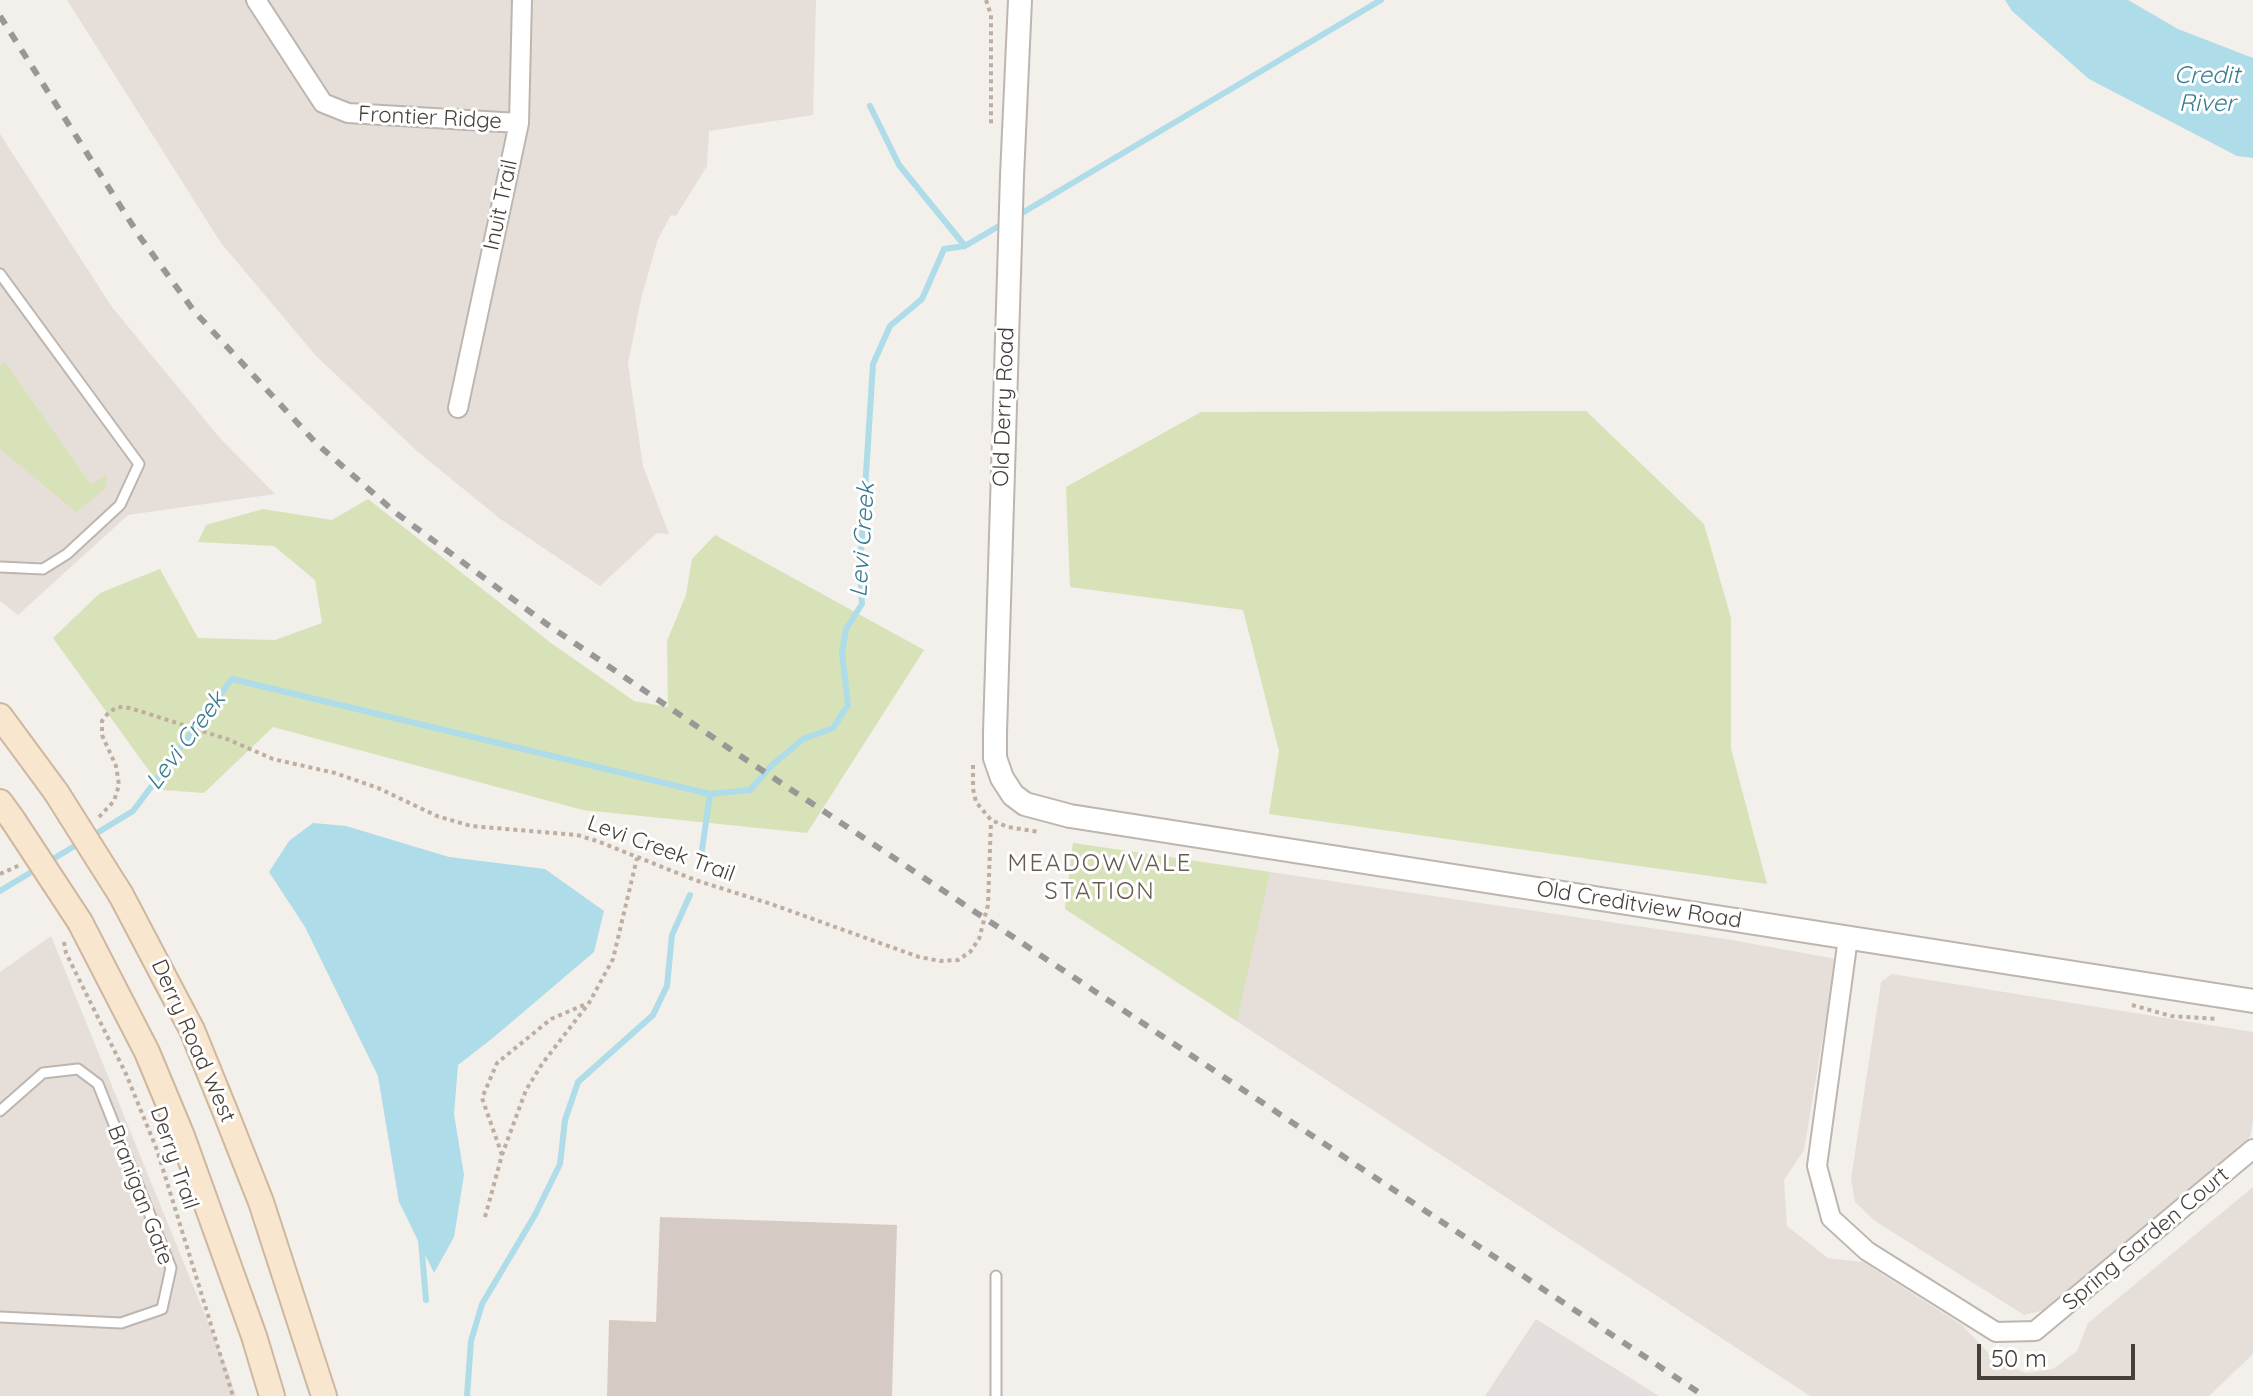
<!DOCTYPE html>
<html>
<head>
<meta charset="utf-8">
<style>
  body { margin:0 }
  #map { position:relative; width:2253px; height:1396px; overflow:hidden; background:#f3efea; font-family:Quicksand,sans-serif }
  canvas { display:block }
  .scale { position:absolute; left:1977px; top:1344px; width:158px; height:36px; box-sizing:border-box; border:4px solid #463e39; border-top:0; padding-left:10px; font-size:24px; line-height:28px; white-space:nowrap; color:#463e39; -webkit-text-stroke:6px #fff; paint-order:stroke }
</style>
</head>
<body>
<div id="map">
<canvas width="2253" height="1396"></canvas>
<div class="scale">50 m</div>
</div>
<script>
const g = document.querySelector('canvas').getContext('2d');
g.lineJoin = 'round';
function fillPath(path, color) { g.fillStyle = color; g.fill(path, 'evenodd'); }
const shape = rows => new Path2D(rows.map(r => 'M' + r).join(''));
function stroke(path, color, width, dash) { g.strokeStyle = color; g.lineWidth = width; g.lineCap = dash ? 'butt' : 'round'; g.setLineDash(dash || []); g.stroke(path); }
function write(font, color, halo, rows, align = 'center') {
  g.font = font + ' Quicksand,sans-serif'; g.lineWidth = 6; g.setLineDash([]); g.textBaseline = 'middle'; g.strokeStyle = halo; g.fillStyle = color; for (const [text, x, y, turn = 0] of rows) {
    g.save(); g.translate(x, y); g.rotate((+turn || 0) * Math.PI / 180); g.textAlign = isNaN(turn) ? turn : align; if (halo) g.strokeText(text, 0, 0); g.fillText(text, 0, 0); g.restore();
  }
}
fillPath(shape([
  [67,0,816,0,813,115,709,131,707,166,676,216,671,215,658,239,641,299,628,364,643,466,669,534,657,533,600,586,499,518,417,451,316,356,221,243],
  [0,134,112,307,219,437,275,494,128,515,18,615,0,601],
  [1073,843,1732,940,1836,959,1804,1150,1784,1180,1787,1226,1828,1258,1863,1262,1962,1325,1995,1360,2026,1373,2053,1369,2077,1351,2088,1323,2253,1187,2253,1354,2209,1396,1810,1396,1065,909],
  [51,936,229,1374,236,1396,0,1396,0,972],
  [1892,974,2253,1032,2253,1121,2250,1137,2045,1310,2024,1315,1875,1221,1855,1202,1851,1179,1881,982]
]), '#e6dfd9');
fillPath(shape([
  [1536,1319,1659,1396,1485,1396]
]), '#e3dedb');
fillPath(shape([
  [5,362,91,485,107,474,106,488,76,512,0,449,0,366],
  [1586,411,1704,524,1731,618,1731,749,1767,884,1269,814,1279,751,1243,610,1070,587,1066,487,1201,412],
  [368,499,551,643,634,701,668,707,667,641,686,595,692,559,715,535,924,650,807,833,583,810,273,727,204,793,163,790,53,638,100,593,160,569,198,638,275,640,322,623,315,580,274,546,198,542,206,525,263,509,332,520],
  [1073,843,1270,872,1237,1021,1065,909]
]), '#d8e2b8');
fillPath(shape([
  [2005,0,2128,0,2178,29,2253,58,2253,158,2237,156,2089,79,2012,11],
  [313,823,346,826,449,857,545,869,604,911,594,952,494,1037,458,1065,454,1114,464,1175,454,1237,434,1273,399,1202,378,1076,305,927,269,872,289,841]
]), '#aedce8');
stroke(shape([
  [870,106,899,165,965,246],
  [1017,216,1381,0],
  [92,836,133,811,232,679,710,794,750,790,771,766,803,739,833,728,848,705,842,653,846,629,862,604,860,567,873,364,890,326,922,299,944,249,965,246,1004,223],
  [701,857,710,794],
  [48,862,83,841],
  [0,891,38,868],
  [421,1240,426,1300],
  [467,1396,471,1341,482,1304,535,1215,560,1164,565,1120,578,1082,653,1015,667,986,672,935,690,895]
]), '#aedce8', 6);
fillPath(shape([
  [660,1217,897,1225,892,1396,607,1396,609,1320,656,1322]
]), '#d6cbc4');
const service = shape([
  [0,274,139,464,120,505,67,554,43,569,0,567],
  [0,1111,43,1073,78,1069,98,1084,171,1268,162,1309,121,1323,0,1317],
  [996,1396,996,1276]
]);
const minor = shape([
  [256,0,323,103,348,113,519,123],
  [458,408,519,123,522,0],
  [1848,938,1817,1166,1831,1218,1867,1251,1996,1332,2035,1331,2253,1149]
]);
const tertiary = shape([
  [1020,0,1012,176,995,733,995,758,1002,778,1013,795,1025,804,1070,816,2253,1001]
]);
const secondary = shape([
  [0,716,56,792],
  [0,802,13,820],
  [121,895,192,1030,227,1116,261,1202,324,1396],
  [80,922,147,1052,182,1136,254,1336,272,1396]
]);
stroke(service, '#beb5ae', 13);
stroke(minor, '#beb5ae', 22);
stroke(tertiary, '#beb5ae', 26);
stroke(secondary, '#cdb89f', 28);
stroke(shape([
  [986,0,991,15,991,124],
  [973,765,973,789,976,802,991,820,1008,827,1039,832],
  [99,817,114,801,119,785,116,766,102,735,102,721,109,712,118,707,130,708,227,739,273,759,335,773,378,788,437,816,471,826,577,835,597,841,695,880,771,904,919,957,940,961,958,960,970,952,979,939,988,905,991,821],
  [0,874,20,865],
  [64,942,66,953,126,1074,157,1150,233,1396],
  [2132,1005,2171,1016,2217,1019],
  [502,1155,482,1098,497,1063,551,1019,586,1004],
  [485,1217,502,1155,526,1090,542,1064,589,1003,613,959,637,858]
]), '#beaea1', 4, [4, 4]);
stroke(service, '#fff', 9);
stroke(minor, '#fff', 18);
stroke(tertiary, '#fff', 22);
stroke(secondary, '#f9e6cf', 24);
stroke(shape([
  [0,16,140,237,194,311,316,443,396,513,548,625,736,753,1704,1396]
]), '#989898', 6, [10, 10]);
const secondaryBridge = shape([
  [56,792,121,895],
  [13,820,80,922]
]);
stroke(secondaryBridge, '#cdb89f', 28, []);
stroke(secondaryBridge, '#f9e6cf', 24);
write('22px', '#463e39', '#fff', [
  ["Frontier Ridge",430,118,3],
  ["Inuit Trail",501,205,-78],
  ["Old Derry Road",1004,407,-88],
  ["Levi Creek Trail",661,849,20],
  ["Old Creditview Road",1639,905,9],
  ["Derry Road West",193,1041,66],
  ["Derry Trail",174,1158,71],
  ["Branigan Gate",140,1195,69],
  ["Spring Garden Court",2146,1239,-40]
]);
write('italic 24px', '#377c90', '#fff', [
  ["Credit",2207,76],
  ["River",2207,104],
  ["Levi Creek",863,540,-86],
  ["Levi Creek",186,741,-53]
]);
g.letterSpacing = '2px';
write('24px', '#685a51', '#fff', [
  ["MEADOWVALE",1100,864],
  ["STATION",1100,892]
]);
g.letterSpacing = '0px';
</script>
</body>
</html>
